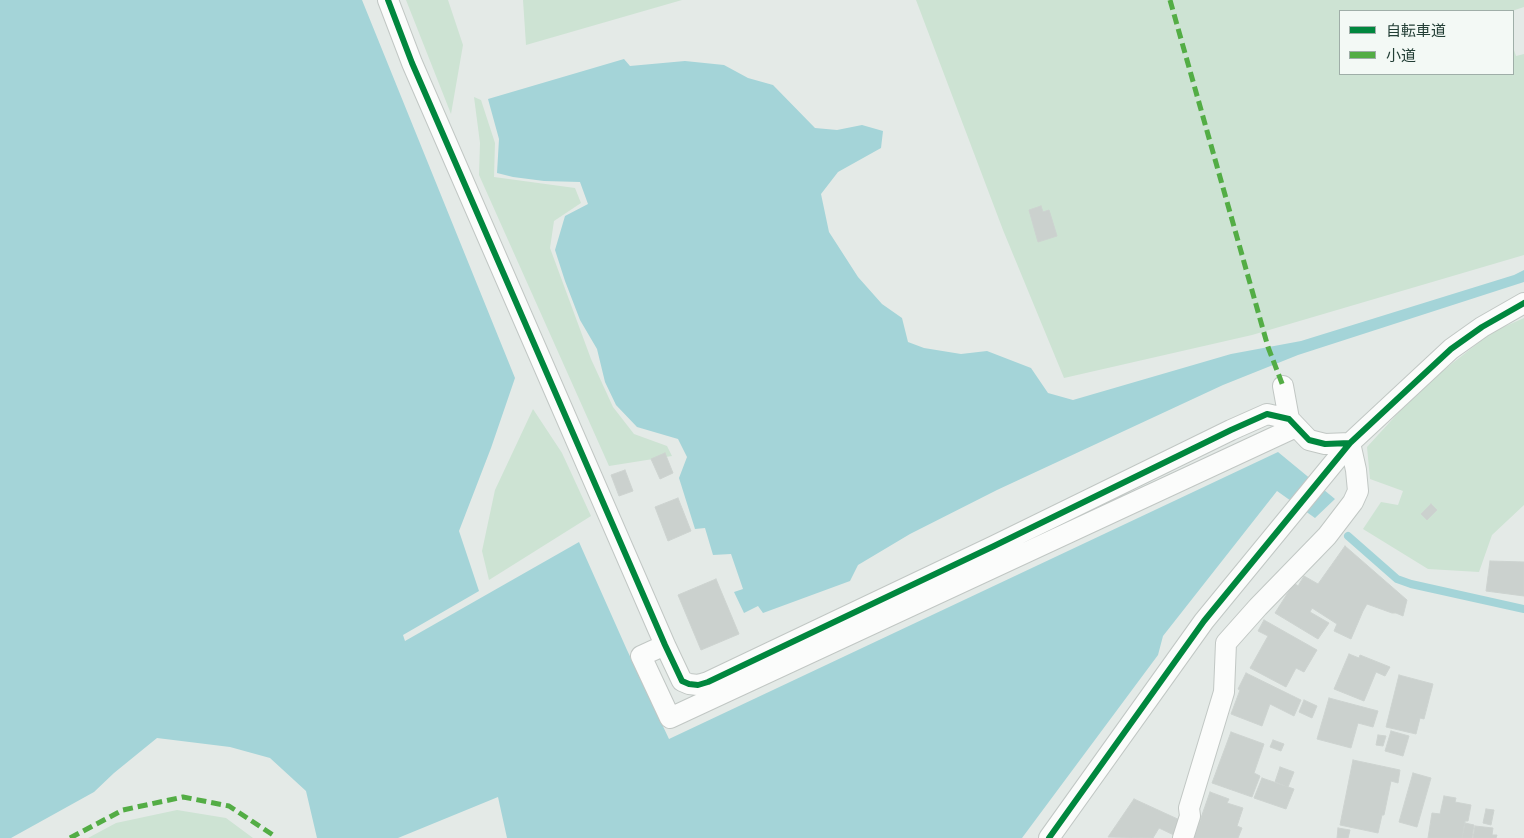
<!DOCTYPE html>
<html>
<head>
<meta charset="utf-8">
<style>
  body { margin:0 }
  #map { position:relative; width:1524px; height:838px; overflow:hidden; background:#e4eae7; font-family:"Open Sans","Noto Sans JP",sans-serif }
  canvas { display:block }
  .legend { position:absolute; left:1339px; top:10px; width:175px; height:65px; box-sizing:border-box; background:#f3f9f5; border:1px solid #9faea8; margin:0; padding:6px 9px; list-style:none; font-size:15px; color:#223e35 }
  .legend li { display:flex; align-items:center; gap:10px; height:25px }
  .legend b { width:25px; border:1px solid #9faea8 }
</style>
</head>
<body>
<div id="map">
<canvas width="1524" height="838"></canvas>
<ul class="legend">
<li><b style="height:6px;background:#00873e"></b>自転車道</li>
<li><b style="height:6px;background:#53ad45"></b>小道</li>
</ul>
</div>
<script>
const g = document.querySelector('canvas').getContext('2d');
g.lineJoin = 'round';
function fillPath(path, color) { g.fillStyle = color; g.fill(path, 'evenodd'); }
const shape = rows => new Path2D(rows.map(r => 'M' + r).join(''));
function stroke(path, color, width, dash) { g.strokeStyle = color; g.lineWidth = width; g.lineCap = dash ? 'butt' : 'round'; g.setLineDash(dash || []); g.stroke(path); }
fillPath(shape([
  [406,0,448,0,463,45,451,114],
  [523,0,682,0,526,45],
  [916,0,1524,0,1524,7,1512,11,1340,11,1340,74,1513,74,1513,47,1516,56,1524,54,1524,255,1252,335,1064,378,1003,230],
  [474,97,481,100,495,143,494,177,575,188,581,203,554,221,550,248,591,359,613,407,634,434,667,446,672,456,609,466,479,175,480,143],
  [1524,318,1524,505,1492,535,1479,572,1428,569,1363,529,1381,502,1398,505,1403,491,1370,479,1367,447,1421,388,1492,332],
  [533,409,562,453,591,516,489,580,482,551,495,490],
  [177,810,226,818,253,838,88,838,116,823]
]), '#cde3d3');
fillPath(shape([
  [0,0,362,0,515,378,491,448,459,531,479,591,403,635,405,641,579,542,627,650,669,739,1278,452,1335,499,1315,518,1277,491,1163,636,1158,655,1022,838,507,838,498,797,398,838,317,838,306,791,270,758,230,747,157,738,114,773,94,792,11,838,0,838],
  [624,59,630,66,685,61,724,65,748,78,773,85,815,128,837,130,862,125,883,131,881,148,838,172,821,194,829,232,858,277,882,304,902,318,908,342,924,348,961,354,987,351,1031,368,1048,393,1073,400,1231,354,1301,341,1514,275,1524,270,1524,282,1298,355,1223,385,997,490,910,534,858,565,850,581,763,613,758,606,744,613,734,592,743,589,731,554,713,555,705,528,695,529,679,478,687,457,678,439,637,427,616,405,605,382,597,349,580,320,565,281,555,250,565,216,588,204,580,182,544,181,513,177,497,173,499,139,488,99]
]), '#a4d4d8');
stroke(shape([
  [1348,536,1397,579,1411,584,1524,609]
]), '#a4d4d8', 8);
const building = shape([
  [1041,206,1043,212,1049,210,1057,236,1038,242,1029,210,1041,206],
  [665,453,673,473,660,479,651,459,665,453],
  [625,470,633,491,619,496,611,475,625,470],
  [678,498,691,531,668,541,655,507,678,498],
  [1431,504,1437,510,1427,520,1421,514,1431,504],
  [1345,546,1407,600,1403,616,1396,613,1392,613,1367,604,1363,611,1351,639,1334,631,1337,624,1312,608,1310,612,1329,623,1318,639,1275,613,1294,583,1298,586,1304,576,1318,584,1345,546],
  [1490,561,1524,562,1524,596,1486,591,1490,561],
  [716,579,739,634,701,650,678,595,716,579],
  [1264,620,1317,650,1304,672,1296,668,1286,687,1250,668,1268,636,1258,631,1264,620],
  [1349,654,1359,658,1360,655,1390,667,1385,676,1376,672,1364,701,1334,689,1349,654],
  [1246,673,1301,700,1294,716,1270,704,1262,726,1231,714,1240,690,1238,689,1246,673],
  [1399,675,1433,684,1424,719,1420,718,1416,734,1386,727,1399,675],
  [1329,698,1378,711,1373,727,1358,723,1351,748,1317,739,1329,698],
  [1304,700,1317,706,1312,718,1299,712,1304,700],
  [1391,731,1409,736,1403,756,1385,751,1391,731],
  [1231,732,1264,744,1254,773,1260,776,1252,797,1212,783,1231,732],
  [1378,735,1386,736,1383,746,1376,745,1378,735],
  [1273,740,1284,744,1281,751,1270,747,1273,740],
  [1353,760,1400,770,1398,783,1391,781,1384,815,1382,815,1378,833,1340,825,1353,760],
  [1280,767,1294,772,1288,787,1275,782,1280,767],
  [1413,773,1431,778,1417,827,1399,822,1413,773],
  [1262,778,1294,789,1286,809,1254,798,1262,778],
  [1210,792,1229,799,1227,803,1243,808,1237,826,1242,828,1238,838,1194,838,1210,792],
  [1444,796,1456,798,1455,802,1471,805,1468,821,1465,821,1462,838,1428,838,1432,813,1440,814,1444,796],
  [1134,799,1182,821,1176,836,1159,828,1153,838,1108,837,1134,799],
  [1486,809,1494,810,1491,825,1483,823,1486,809],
  [1465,823,1474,825,1472,838,1462,838,1465,823],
  [1475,826,1493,828,1492,835,1497,835,1496,838,1473,838,1475,826],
  [1338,828,1350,830,1348,838,1337,838,1338,828]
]);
fillPath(building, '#cbd1ce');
stroke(building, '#cdd3d0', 1);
const minor = shape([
  [388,0,412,63,665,645,682,681,689,684,698,685,708,682,994,546,1231,430,1267,414,1289,419,1309,440,1325,444,1350,443],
  [1283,386,1289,419],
  [665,645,641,656,670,718,1296,427],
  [1049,838,1204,621,1350,443,1451,349,1482,327,1524,303],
  [1183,838,1190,816,1189,808,1224,692,1226,643,1258,607,1327,536,1353,502,1358,491,1356,470,1350,443]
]);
stroke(minor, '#c1c7c4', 22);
stroke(minor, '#fbfcfb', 20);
stroke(shape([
  [1170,0,1268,347,1283,386],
  [70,838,123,810,183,797,229,806,273,835,274,838]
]), '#53ad45', 5, [10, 5]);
stroke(shape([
  [388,0,412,63,665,645,682,681,689,684,698,685,708,682,994,546,1231,430,1267,414,1289,419,1309,440,1325,444,1350,443],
  [1049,838,1204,621,1350,443,1451,349,1482,327,1524,303]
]), '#00873e', 6);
</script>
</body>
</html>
